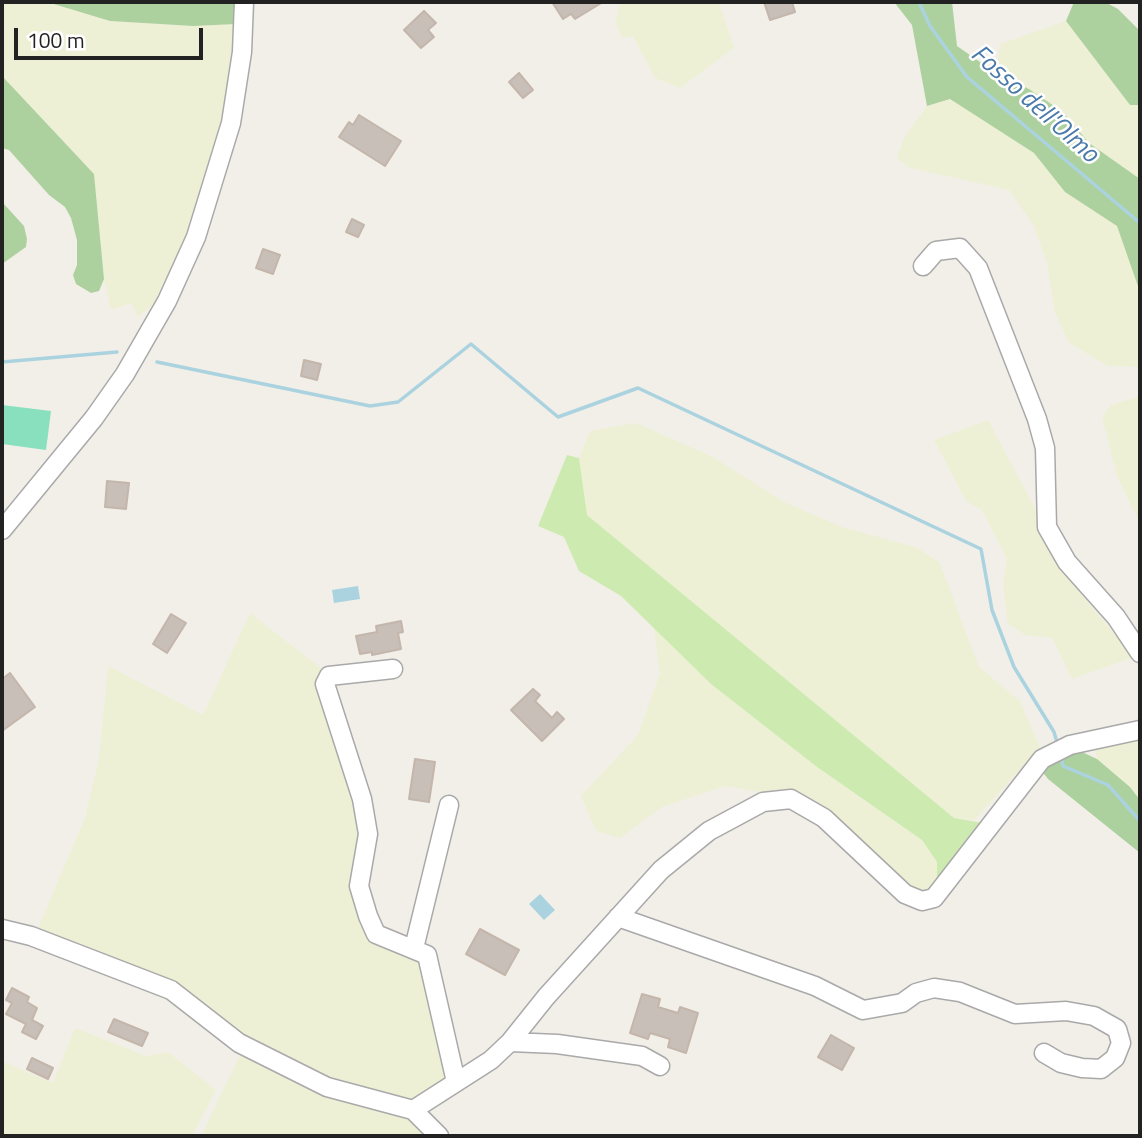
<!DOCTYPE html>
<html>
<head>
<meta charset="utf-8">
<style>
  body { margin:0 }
  #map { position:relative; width:1142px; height:1138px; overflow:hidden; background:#f2efe9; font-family:"Titillium Web",sans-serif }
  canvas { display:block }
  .frame { position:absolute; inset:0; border:4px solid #222; pointer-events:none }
  .scale { position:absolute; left:14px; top:28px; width:189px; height:32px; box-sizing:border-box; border:4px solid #222; border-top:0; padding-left:9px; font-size:21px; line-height:24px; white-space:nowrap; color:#222; -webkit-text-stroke:5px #fff; paint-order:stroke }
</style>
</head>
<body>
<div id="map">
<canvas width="1142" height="1138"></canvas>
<div class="frame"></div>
<div class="scale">100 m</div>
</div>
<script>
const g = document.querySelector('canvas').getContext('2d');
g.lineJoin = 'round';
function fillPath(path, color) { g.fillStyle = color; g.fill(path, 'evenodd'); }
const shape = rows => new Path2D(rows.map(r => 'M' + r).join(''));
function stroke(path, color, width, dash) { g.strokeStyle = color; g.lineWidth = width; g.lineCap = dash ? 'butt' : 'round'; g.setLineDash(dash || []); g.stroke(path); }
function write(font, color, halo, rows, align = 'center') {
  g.font = font + ' "Titillium Web",sans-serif'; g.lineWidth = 5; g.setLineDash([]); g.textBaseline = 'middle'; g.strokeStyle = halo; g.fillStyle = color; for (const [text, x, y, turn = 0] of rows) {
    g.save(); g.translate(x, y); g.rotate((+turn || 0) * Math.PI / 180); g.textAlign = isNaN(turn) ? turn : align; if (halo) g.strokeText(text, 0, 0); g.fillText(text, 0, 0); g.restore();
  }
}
fillPath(shape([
  [2,2,47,2,110,21,193,26,236,24,221,122,188,235,158,300,138,317,131,303,111,310,104,279,94,174,3,77],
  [620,2,719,2,734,48,680,88,655,78,633,36,622,38,616,23],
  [1066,21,1130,105,1140,105,1140,179,1089,143,1063,111,1029,89,996,73,1000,44],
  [950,99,1034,153,1065,192,1117,226,1140,292,1140,367,1108,366,1069,343,1055,313,1047,263,1034,226,1009,190,910,168,897,158,904,138,927,106],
  [1140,396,1140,524,1117,476,1102,417,1111,405],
  [988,420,1080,593,1134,657,1072,679,1052,638,1025,635,1008,624,1003,584,1007,559,982,510,966,501,934,440],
  [636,423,713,457,784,502,842,527,918,548,940,563,979,667,1020,701,1040,748,974,820,954,818,587,515,579,458,590,431],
  [250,613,326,672,359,800,365,917,420,956,439,1029,445,1080,436,1092,408,1102,331,1081,241,1035,174,983,36,933,85,818,99,760,108,666,203,715],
  [654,628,711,684,817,767,922,840,937,862,937,884,924,891,911,890,825,811,784,789,759,792,725,786,662,807,620,838,596,831,581,796,638,735,660,673],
  [1140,738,1140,800,1130,787,1097,759,1095,749],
  [75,1028,146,1056,168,1052,216,1090,192,1136,2,1136,2,1061,53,1083],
  [241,1053,325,1094,412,1120,427,1134,425,1136,201,1136]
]), '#eef0d5');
fillPath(shape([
  [567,455,579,458,587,515,954,818,983,823,937,884,937,862,922,840,817,767,711,684,621,596,579,571,564,537,538,526]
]), '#cdebb0');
fillPath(shape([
  [47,2,236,2,236,24,193,26,110,21],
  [894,2,952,2,957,46,996,73,1029,89,1063,112,1089,143,1140,179,1140,292,1117,226,1065,192,1034,153,950,99,927,106,912,25],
  [1074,2,1105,2,1118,9,1140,31,1140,105,1130,105,1066,21],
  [2,69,3,77,94,174,104,279,99,291,91,293,76,284,73,275,77,265,77,240,71,218,65,207,49,195,9,150,2,148],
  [3,203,24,226,27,239,26,247,2,264],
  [1071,747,1097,759,1130,787,1140,800,1140,853,1048,779,1038,766]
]), '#add19e');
fillPath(shape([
  [2,405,51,411,46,450,2,444]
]), '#88e0be');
fillPath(shape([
  [358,586,360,599,334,603,332,590],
  [540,894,555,910,544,920,529,904]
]), '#aad3df');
stroke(shape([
  [919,2,930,26,967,77,1140,223],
  [2,362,117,352],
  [157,362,370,406,398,402,471,344,558,417,638,388,981,549,992,610,1014,667,1054,732,1056,739],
  [1062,761,1063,766,1108,785,1140,821]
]), '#aad3df', 3.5);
const building = shape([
  [552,2,603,2,575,19,571,14,563,19,552,2],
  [764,2,792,2,795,12,770,20,764,2],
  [424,11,436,23,428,30,434,37,421,48,404,30,424,11],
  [519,73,533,90,523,98,509,82,519,73],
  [359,115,401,141,385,166,339,137,349,122,353,125,359,115],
  [352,219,364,225,358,237,346,232,352,219],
  [263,249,280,255,273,274,256,268,263,249],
  [304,360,321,364,317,380,301,376,304,360],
  [107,481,129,483,126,509,105,507,107,481],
  [171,614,186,623,167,653,153,644,171,614],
  [401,621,403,632,398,633,401,649,372,655,372,652,360,654,356,636,377,632,376,626,401,621],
  [10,673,35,707,2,731,2,679,10,673],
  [533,689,540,695,535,701,552,718,557,712,564,719,542,741,511,710,533,689],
  [415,759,435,762,429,802,409,799,415,759],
  [480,929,519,950,505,975,466,954,480,929],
  [12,988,29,997,27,1002,37,1008,32,1020,43,1026,36,1039,22,1032,26,1024,6,1014,12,1003,6,1000,12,988],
  [642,994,660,999,658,1007,678,1013,680,1007,698,1013,686,1053,668,1047,670,1039,650,1033,648,1039,630,1033,642,994],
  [114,1019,148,1033,142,1046,108,1032,114,1019],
  [831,1035,854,1048,842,1070,818,1057,831,1035],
  [32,1058,53,1068,48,1079,27,1069,32,1058]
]);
fillPath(building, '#c7bfb8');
stroke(building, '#c4b6ab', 2);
const minor = shape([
  [923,266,936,251,960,248,978,268,1037,419,1045,448,1047,527,1067,562,1116,617,1140,653],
  [2,530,94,418,125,374,167,301,196,237,231,123,242,52,244,2],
  [393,669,329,676,325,684,362,799,368,834,359,886,368,916,376,934,427,955,456,1082],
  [618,917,815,986,863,1010,902,1003,916,993,934,988,960,992,1015,1014,1066,1011,1094,1016,1117,1029,1121,1043,1115,1058,1101,1069,1082,1068,1061,1063,1044,1053],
  [2,929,31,936,171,990,239,1043,327,1087,413,1110,439,1136],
  [414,948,449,805],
  [510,1042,546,997,661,870,709,831,763,802,791,799,824,818,905,894,922,901,934,898,1042,759,1070,745,1140,730],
  [413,1110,491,1060,510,1042,557,1044,642,1056,660,1066]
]);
stroke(minor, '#a9a9a9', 21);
stroke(minor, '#fff', 18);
write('italic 26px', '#4a7aab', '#fff', [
  ["Fosso dell'Olmo",1034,105,42]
]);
</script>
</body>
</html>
